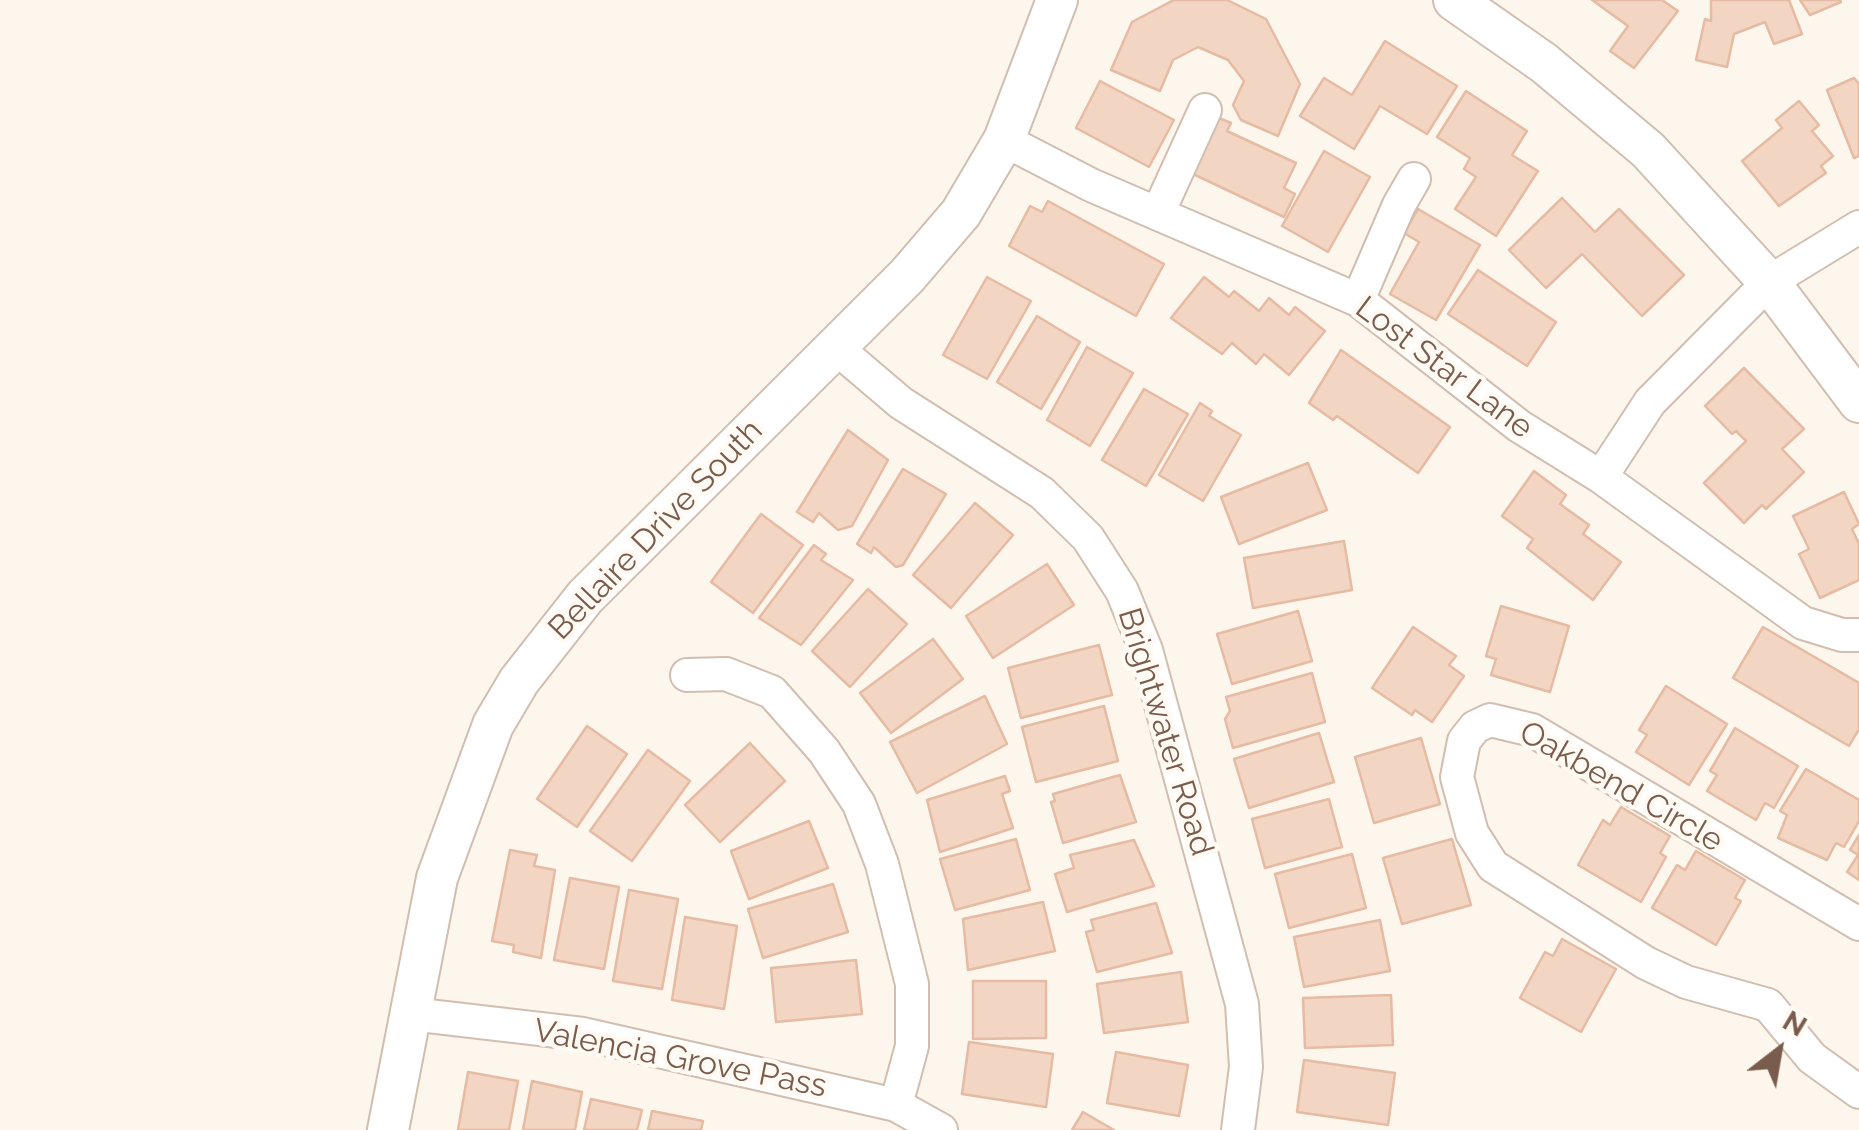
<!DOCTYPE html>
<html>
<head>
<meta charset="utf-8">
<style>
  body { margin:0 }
  #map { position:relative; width:1859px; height:1130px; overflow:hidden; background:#fdf6ec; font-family:Raleway,sans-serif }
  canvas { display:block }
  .north { position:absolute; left:1729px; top:1000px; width:100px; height:100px; -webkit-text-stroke:8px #fffaf3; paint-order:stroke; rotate:31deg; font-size:28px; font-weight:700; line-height:40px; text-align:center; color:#7a5c4d }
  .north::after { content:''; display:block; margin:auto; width:35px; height:45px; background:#7a5c4d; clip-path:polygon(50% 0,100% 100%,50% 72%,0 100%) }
</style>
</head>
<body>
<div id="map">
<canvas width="1859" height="1130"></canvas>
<div class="north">N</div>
</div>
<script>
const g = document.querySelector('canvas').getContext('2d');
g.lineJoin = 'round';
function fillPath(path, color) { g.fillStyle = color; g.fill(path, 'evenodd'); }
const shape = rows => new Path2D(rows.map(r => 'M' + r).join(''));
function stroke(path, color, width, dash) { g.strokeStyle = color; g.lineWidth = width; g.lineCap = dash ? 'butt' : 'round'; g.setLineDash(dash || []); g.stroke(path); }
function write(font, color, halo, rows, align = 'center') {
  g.font = font + ' Raleway,sans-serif'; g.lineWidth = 9; g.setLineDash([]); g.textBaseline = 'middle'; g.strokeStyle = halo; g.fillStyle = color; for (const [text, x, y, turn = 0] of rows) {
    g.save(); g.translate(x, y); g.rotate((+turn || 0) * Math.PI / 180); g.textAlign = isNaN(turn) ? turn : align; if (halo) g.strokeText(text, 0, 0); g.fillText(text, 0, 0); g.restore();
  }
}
const building = shape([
  [1174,0,1227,0,1266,19,1300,84,1278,136,1241,120,1233,105,1244,81,1228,60,1198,47,1173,60,1160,91,1111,70,1132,22,1174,0],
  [1592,0,1662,0,1678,11,1634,68,1610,51,1628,26,1592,0],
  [1711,0,1789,0,1802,34,1774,44,1765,22,1734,34,1727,67,1696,60,1705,19,1711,21,1711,0],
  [1800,0,1840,0,1841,2,1810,15,1800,0],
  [1385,41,1457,86,1427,134,1380,106,1354,149,1300,116,1324,78,1352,95,1385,41],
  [1854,78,1859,84,1859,156,1854,158,1827,90,1854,78],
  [1100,81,1174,120,1149,167,1076,128,1100,81],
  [1466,91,1527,131,1512,155,1538,171,1496,236,1455,209,1476,177,1464,169,1470,158,1437,137,1466,91],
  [1799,101,1819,125,1812,131,1833,156,1821,166,1826,173,1779,206,1742,161,1782,128,1776,120,1799,101],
  [1219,118,1231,123,1227,131,1296,163,1284,188,1295,194,1284,217,1193,174,1219,118],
  [1324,151,1370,177,1328,252,1282,226,1324,151],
  [1562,198,1595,232,1619,209,1684,275,1642,316,1582,254,1546,288,1509,250,1562,198],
  [1048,201,1164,264,1136,316,1009,246,1030,206,1042,212,1048,201],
  [1418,209,1480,245,1436,320,1390,294,1419,242,1404,233,1418,209],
  [1478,270,1556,322,1527,366,1448,314,1478,270],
  [987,277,1031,301,987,379,943,355,987,277],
  [1204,277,1229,297,1234,291,1259,311,1269,298,1289,315,1295,307,1325,331,1289,375,1264,354,1256,364,1232,343,1222,354,1171,318,1204,277],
  [1037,316,1080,342,1041,409,997,382,1037,316],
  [1087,347,1133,373,1090,446,1047,420,1087,347],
  [1341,350,1450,427,1418,473,1337,416,1333,420,1309,403,1341,350],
  [1744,368,1804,429,1782,449,1804,472,1766,509,1762,505,1744,523,1704,483,1746,441,1736,431,1732,434,1705,406,1744,368],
  [1144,389,1188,414,1146,486,1102,460,1144,389],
  [1200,403,1212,411,1209,416,1241,435,1203,501,1159,475,1200,403],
  [848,430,888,460,852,526,838,530,819,513,813,522,797,512,848,430],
  [1308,463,1327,510,1239,544,1221,497,1308,463],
  [903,469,946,494,903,565,896,567,874,547,871,553,857,544,903,469],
  [1534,471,1566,495,1560,504,1589,525,1583,534,1621,562,1593,600,1527,548,1533,539,1502,516,1534,471],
  [1844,492,1859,524,1852,529,1859,544,1859,580,1820,598,1799,554,1809,549,1793,516,1844,492],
  [975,503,1013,535,951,608,913,575,975,503],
  [761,514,803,545,753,613,711,582,761,514],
  [1344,541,1352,590,1253,608,1244,558,1344,541],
  [814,545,826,554,821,560,853,580,801,645,759,618,814,545],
  [1047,564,1074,605,993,658,966,616,1047,564],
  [868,589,907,624,850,687,812,651,868,589],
  [1501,606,1569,626,1550,692,1491,675,1496,659,1486,656,1501,606],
  [1298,611,1312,661,1232,684,1217,634,1298,611],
  [1413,627,1456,656,1449,665,1464,676,1432,722,1415,710,1412,715,1372,688,1413,627],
  [1763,627,1859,683,1859,729,1849,746,1733,678,1763,627],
  [933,639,963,679,891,733,860,693,933,639],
  [1099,645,1112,695,1021,718,1008,668,1099,645],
  [1312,673,1325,722,1233,748,1225,719,1230,711,1226,697,1312,673],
  [1666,686,1727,724,1689,785,1636,752,1647,735,1639,730,1666,686],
  [985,696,1007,744,917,793,890,742,985,696],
  [1104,706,1118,761,1036,782,1022,727,1104,706],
  [587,726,627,754,577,827,537,799,587,726],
  [1735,728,1798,766,1774,808,1765,803,1756,820,1707,791,1717,775,1710,771,1735,728],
  [1319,733,1334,782,1249,808,1234,759,1319,733],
  [1421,738,1440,804,1374,823,1355,757,1421,738],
  [750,743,785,781,720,842,685,805,750,743],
  [648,750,690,781,632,861,590,831,648,750],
  [1806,769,1859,800,1859,821,1844,847,1836,843,1827,860,1778,838,1787,815,1780,811,1806,769],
  [1120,775,1136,822,1063,843,1051,802,1055,801,1053,794,1120,775],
  [1005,776,1010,791,1002,794,1013,828,940,852,927,800,1005,776],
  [1329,799,1342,847,1265,868,1252,819,1329,799],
  [1621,807,1670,836,1660,853,1666,857,1641,902,1578,865,1603,820,1610,825,1621,807],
  [809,821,828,868,749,899,731,851,809,821],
  [1859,835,1859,880,1847,872,1858,855,1850,850,1859,835],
  [1016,839,1030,890,955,910,940,859,1016,839],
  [1452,839,1471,905,1402,924,1383,858,1452,839],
  [1134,840,1154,886,1067,912,1055,874,1074,868,1070,855,1134,840],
  [510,850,537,855,534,866,555,870,541,958,513,952,514,945,492,941,510,850],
  [1696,851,1745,880,1735,898,1741,901,1716,945,1652,908,1677,865,1685,870,1696,851],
  [1352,854,1366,908,1289,928,1275,874,1352,854],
  [570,878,619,887,604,969,554,960,570,878],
  [833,884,848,932,763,958,748,909,833,884],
  [629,890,678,899,662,989,613,981,629,890],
  [1043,902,1055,951,968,970,963,919,1043,902],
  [1156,903,1172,953,1097,972,1086,932,1094,930,1091,920,1156,903],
  [685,917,737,926,724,1009,672,1000,685,917],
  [1380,920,1390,971,1304,987,1294,937,1380,920],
  [1562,939,1616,969,1581,1032,1520,998,1545,952,1553,956,1562,939],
  [856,960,862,1014,776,1022,771,968,856,960],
  [1181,972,1188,1022,1104,1033,1097,984,1181,972],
  [973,981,1046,981,1046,1038,973,1039,973,981],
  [1391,995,1393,1045,1305,1048,1303,998,1391,995],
  [969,1042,1053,1054,1046,1107,962,1094,969,1042],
  [1116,1052,1188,1065,1179,1116,1107,1103,1116,1052],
  [1304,1060,1395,1073,1388,1125,1297,1112,1304,1060],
  [468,1072,518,1081,509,1130,458,1130,468,1072],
  [532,1081,582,1092,575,1130,523,1130,532,1081],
  [591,1099,642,1110,637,1130,584,1130,591,1099],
  [652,1111,703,1121,701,1130,648,1130,652,1111],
  [1083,1112,1114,1130,1072,1130,1083,1112]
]);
fillPath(building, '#f3d5c3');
stroke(building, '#e6bba3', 2.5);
const minor = shape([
  [1004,140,1091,185,1358,300,1519,426,1601,477,1803,623,1842,635,1859,635],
  [1158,213,1205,110],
  [1358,300,1399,205,1414,179],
  [834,346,901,403,1042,493,1088,538,1122,591,1146,650,1242,1004,1246,1067,1238,1130],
  [1601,477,1650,402,1769,282,1859,227],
  [687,675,726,674,772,692,824,751,859,804,882,864,912,984,912,1046,896,1105],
  [1859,924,1532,730,1490,720,1475,727,1464,741,1457,777,1472,833,1493,866,1646,963,1686,982,1768,1005,1812,1058,1859,1092],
  [411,1014,583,1034,896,1105,941,1130]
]);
const tertiary = shape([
  [1454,0,1544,63,1648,150,1769,282,1859,402],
  [388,1130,437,878,493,725,519,681,585,597,907,276,961,213,1004,140,1057,0]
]);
stroke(minor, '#d1beb0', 36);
stroke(tertiary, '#d1beb0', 44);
stroke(minor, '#fff', 32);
stroke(tertiary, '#fff', 40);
write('32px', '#7a5c4d', '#fffaf3', [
  ["Lost Star Lane",1444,368,37],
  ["Bellaire Drive South",656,530,-46],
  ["Brightwater Road",1165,732,73],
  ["Oakbend Circle",1621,787,30],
  ["Valencia Grove Pass",680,1059,11]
]);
</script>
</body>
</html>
